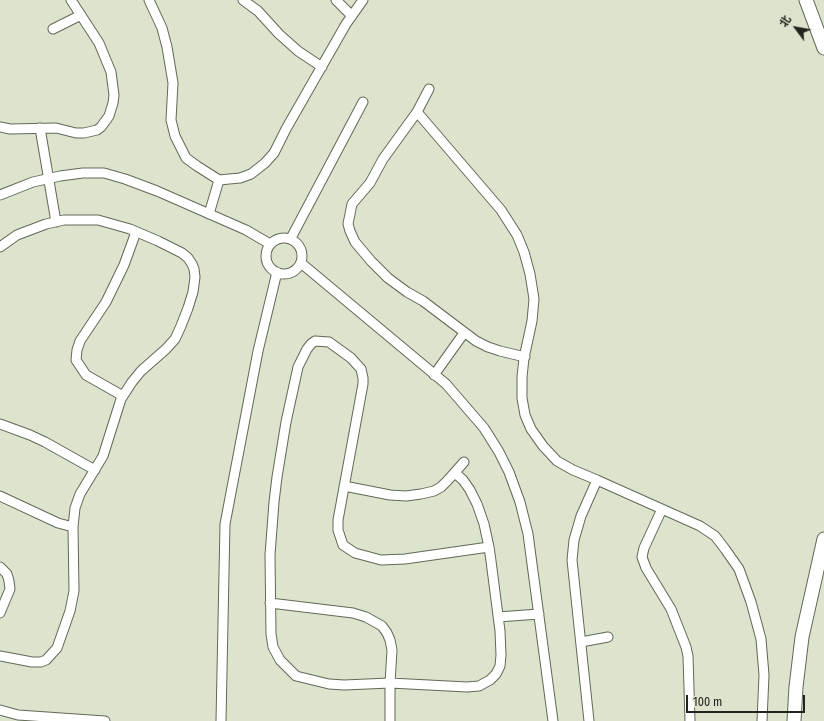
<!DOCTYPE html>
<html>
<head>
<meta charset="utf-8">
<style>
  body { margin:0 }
  #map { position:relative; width:824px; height:721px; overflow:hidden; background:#dce4ce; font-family:"Fira Sans Condensed","Noto Sans SC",sans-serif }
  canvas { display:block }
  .north { position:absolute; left:776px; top:8px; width:40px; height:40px; -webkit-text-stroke:3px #dce4ce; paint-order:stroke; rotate:302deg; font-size:11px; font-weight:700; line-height:16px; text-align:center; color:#21241c }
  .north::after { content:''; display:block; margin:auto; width:14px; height:18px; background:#21241c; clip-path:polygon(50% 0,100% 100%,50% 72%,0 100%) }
  .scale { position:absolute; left:686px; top:695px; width:119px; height:18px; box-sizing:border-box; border:2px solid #21241c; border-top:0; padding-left:5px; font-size:12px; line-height:14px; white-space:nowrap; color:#21241c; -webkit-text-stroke:3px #dce4ce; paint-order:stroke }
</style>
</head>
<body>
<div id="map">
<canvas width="824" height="721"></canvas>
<div class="north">北</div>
<div class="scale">100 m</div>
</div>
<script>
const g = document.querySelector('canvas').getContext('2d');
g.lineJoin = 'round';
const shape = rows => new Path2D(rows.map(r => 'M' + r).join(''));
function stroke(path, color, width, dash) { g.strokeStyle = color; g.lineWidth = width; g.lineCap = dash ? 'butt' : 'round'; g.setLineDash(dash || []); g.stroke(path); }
const minor = shape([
  [149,0,162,28,167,47,173,83,171,120,175,136,186,158,197,166,219,180,240,178,251,174,265,163,274,153,286,129,346,24,363,0],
  [243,0,258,11,279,34,298,51,322,67],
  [336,0,352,16],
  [53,29,81,15],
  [429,89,417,112,383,159,370,183,352,204,348,224,350,231,355,242,371,261,388,278,407,292,423,301,476,341,488,347,500,351,525,357],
  [417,112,501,210,517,235,524,252,530,274,534,299,532,321,524,358,522,377,522,398,525,415,531,429,543,446,557,461,573,470,597,480,700,526,715,536,725,549,739,569,751,602,761,639,764,675,762,721],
  [0,127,10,129,56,128,76,133,84,133,97,130,101,127,109,116,113,103,114,95,111,72,99,43,71,0],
  [40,128,56,222],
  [0,195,33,182,60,176,83,173,104,173,125,179,157,191,246,230,270,244],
  [209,214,219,180],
  '266 256a18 18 0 1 1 36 0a18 18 0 1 1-36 0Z',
  [291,238,363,102],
  [0,247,17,235,46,224,64,220,98,220,130,229,158,241,182,253,188,258,192,264,194,269,195,277,193,292,188,308,181,326,175,339,166,349,141,371,132,382,121,399,103,456,80,494,75,508,73,527,74,591,70,611,57,648,46,660,41,662,32,662,0,656],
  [301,263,446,384,484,428,499,452,509,472,520,502,528,534,553,721],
  [434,375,464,333],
  [123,396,86,375,76,360,77,350,80,341,106,302,124,265,136,232],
  [0,424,30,435,45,442,95,470],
  [455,473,463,480,470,490,477,504,484,524,489,547,491,561,500,631,501,655,500,666,496,674,490,680,479,686,467,687,390,683,344,685,329,684,296,676,280,660,273,647,271,634,270,555,274,502,277,477,286,422,298,367,307,349,311,344,315,341,329,342,351,358,361,369,363,378,363,384,338,520,338,530,343,545,355,553,381,560,405,559,489,547],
  [344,486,390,495,406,496,421,494,434,491,441,487,448,480,464,462],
  [0,496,58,523,73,527],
  [662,509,644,548,642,557,646,568,671,609,686,647,688,656,690,721],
  [0,567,7,574,9,581,10,589,0,613],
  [270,603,353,613,366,617,382,626,387,633,390,640,392,650,390,683,390,721],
  [498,617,539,614],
  [581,642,608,637],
  [0,710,18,715,105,721],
  [221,721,225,524,258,351,277,272],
  [589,721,572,560,574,540,581,516,597,480]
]);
const secondary = shape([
  [806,0,824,48],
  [794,721,796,687,802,637,824,539]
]);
stroke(minor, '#616956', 11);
stroke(secondary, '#616956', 15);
stroke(minor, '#fff', 9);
stroke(secondary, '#fff', 13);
</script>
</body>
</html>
